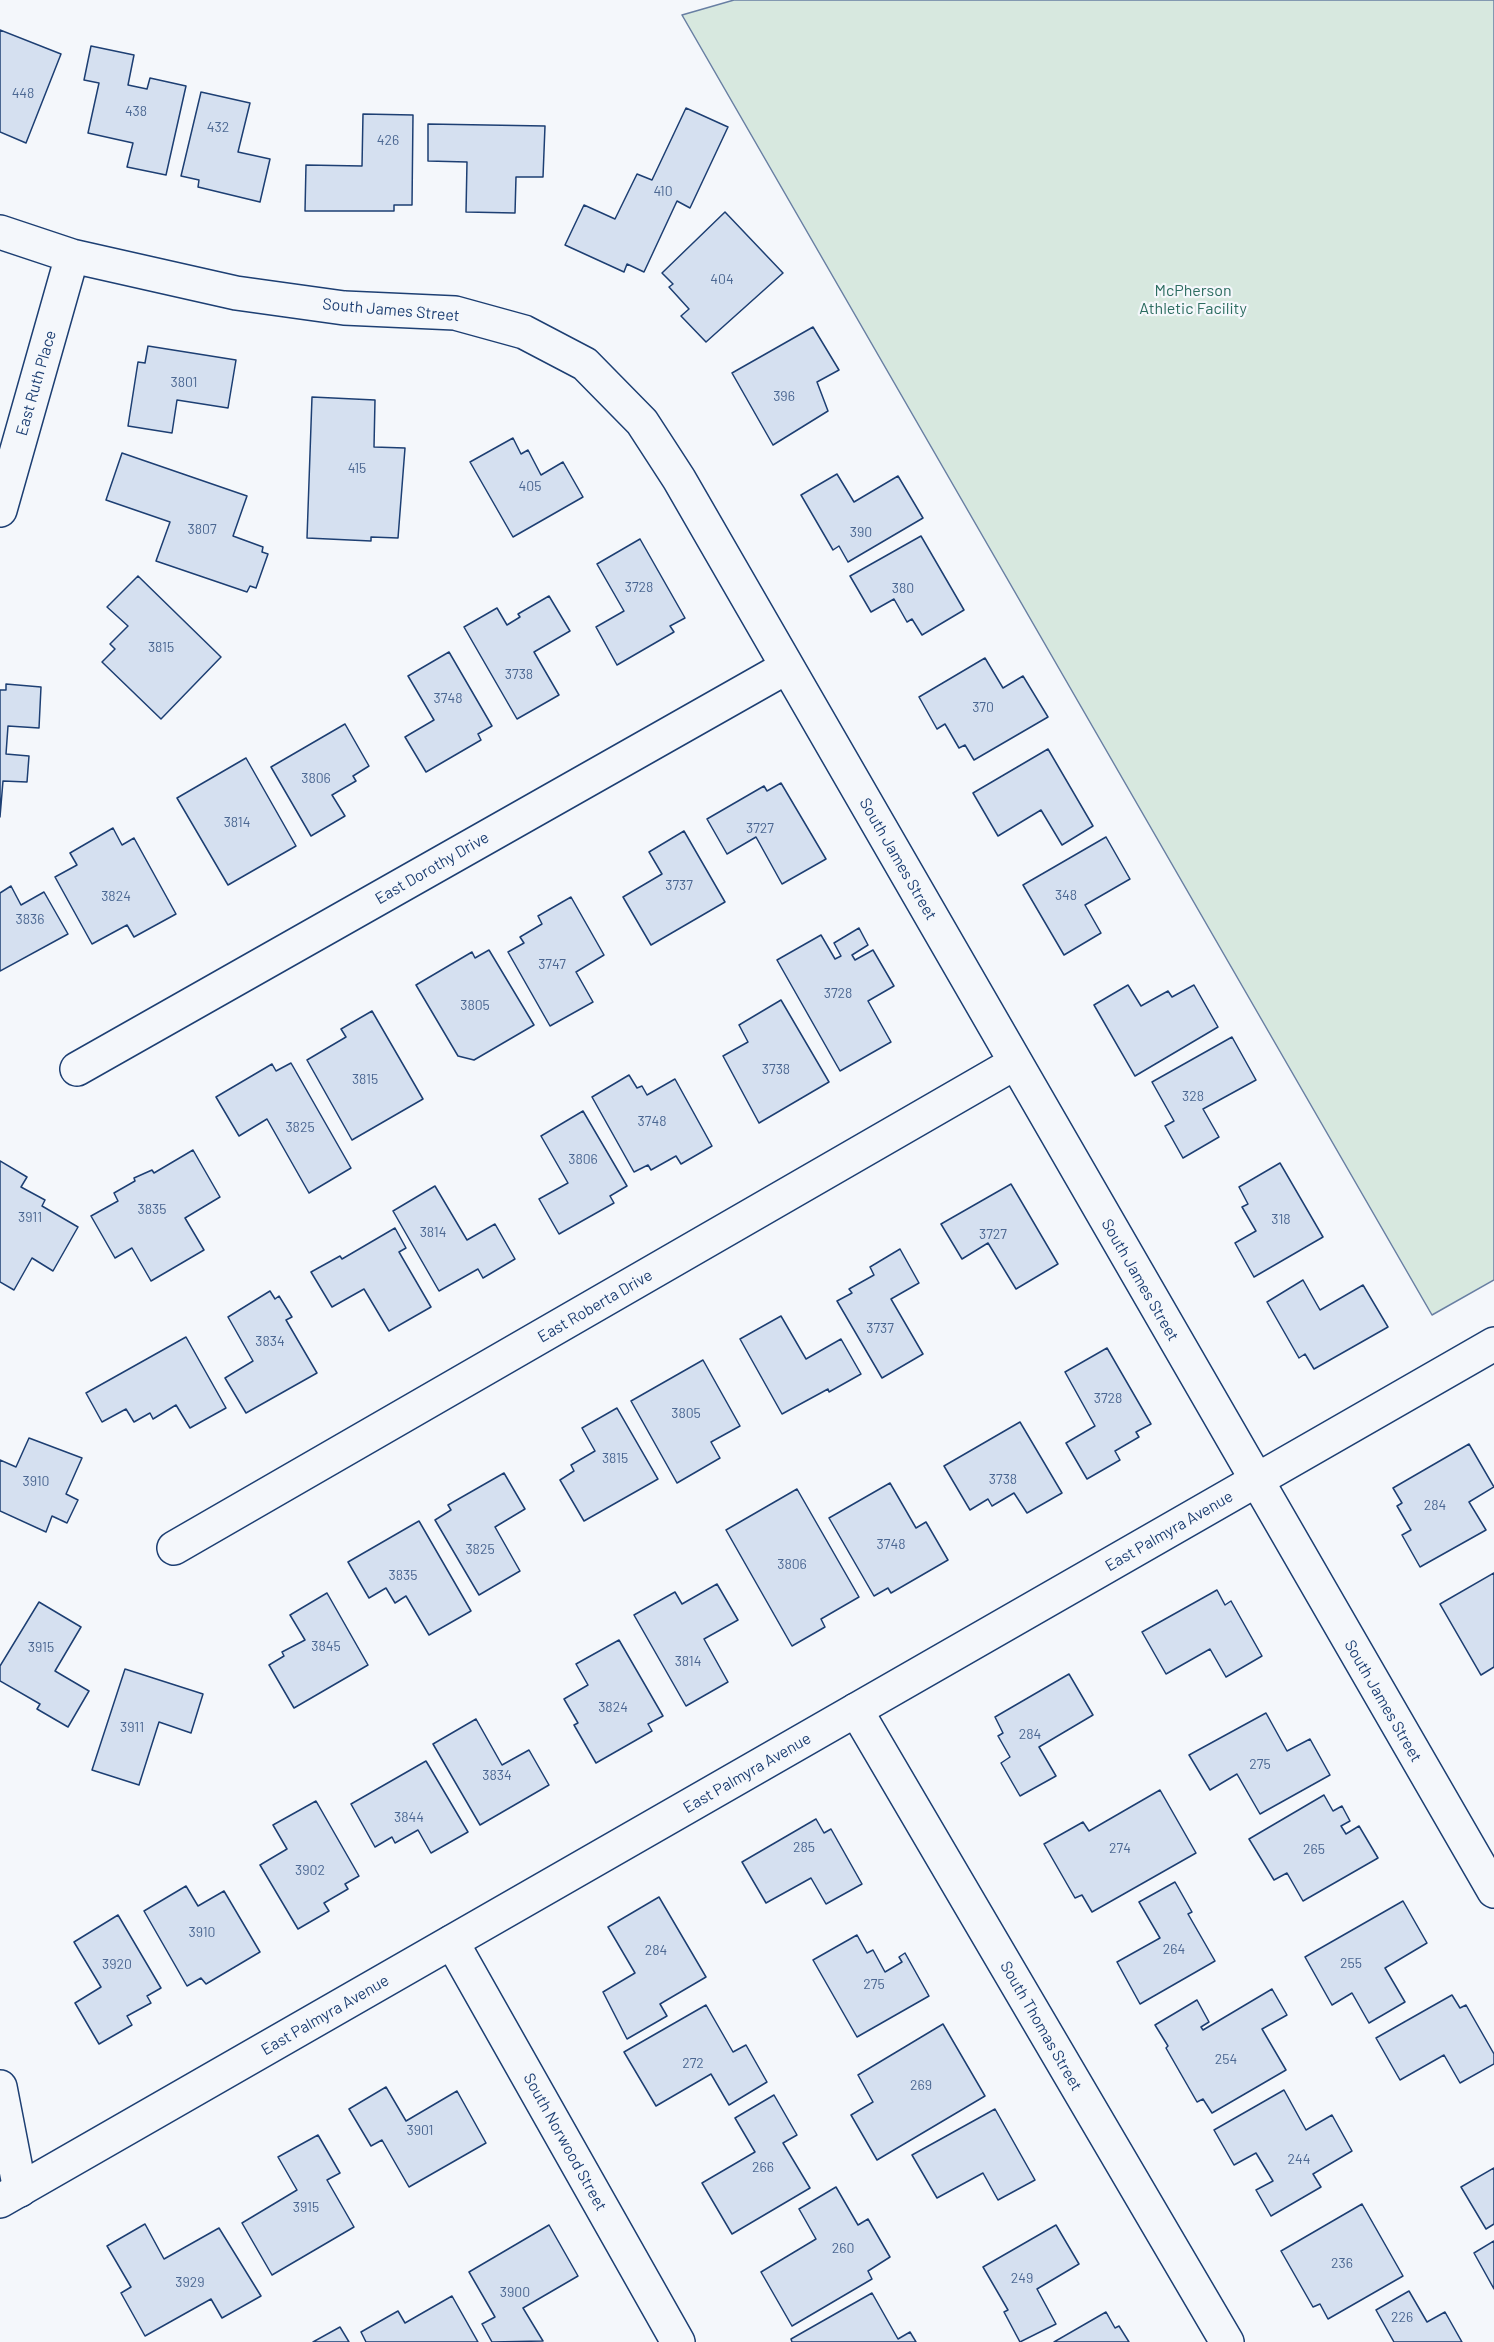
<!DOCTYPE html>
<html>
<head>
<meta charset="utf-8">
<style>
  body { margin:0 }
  canvas { display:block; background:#f4f7fb }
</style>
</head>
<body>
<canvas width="1494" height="2342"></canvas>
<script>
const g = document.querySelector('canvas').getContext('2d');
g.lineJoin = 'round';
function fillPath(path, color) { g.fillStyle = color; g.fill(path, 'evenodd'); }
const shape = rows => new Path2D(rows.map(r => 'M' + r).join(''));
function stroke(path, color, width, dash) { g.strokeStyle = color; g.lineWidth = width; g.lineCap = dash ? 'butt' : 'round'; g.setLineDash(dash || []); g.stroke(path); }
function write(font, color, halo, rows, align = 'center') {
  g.font = font + ' Barlow,sans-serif'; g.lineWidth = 4.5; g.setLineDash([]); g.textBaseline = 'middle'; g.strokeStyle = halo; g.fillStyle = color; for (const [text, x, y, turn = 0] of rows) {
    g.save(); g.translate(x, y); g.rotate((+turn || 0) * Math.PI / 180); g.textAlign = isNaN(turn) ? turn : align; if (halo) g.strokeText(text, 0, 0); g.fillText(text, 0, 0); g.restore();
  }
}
const green = shape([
  [734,0,1494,0,1494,1280,1432,1315,682,15,734,0]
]);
fillPath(green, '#d7e8df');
stroke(green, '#687fa3', 1.5);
const building = shape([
  [0,30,61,54,26,143,0,132,0,30],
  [91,46,134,55,128,85,147,89,150,78,186,86,166,175,127,167,133,143,88,133,99,83,84,80,91,46],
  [201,92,250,103,238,152,270,159,260,202,198,187,199,180,181,176,201,92],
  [686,108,728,127,690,208,677,201,644,272,627,264,624,272,565,245,584,205,615,219,637,174,652,180,686,108],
  [363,114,413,115,412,205,394,205,394,211,305,211,306,165,362,166,363,114],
  [428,124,545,126,543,177,516,177,515,213,466,212,467,162,428,161,428,124],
  [725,212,783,273,706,342,681,316,689,309,669,287,673,284,662,273,725,212],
  [813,327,839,370,817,382,828,411,773,445,732,373,813,327],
  [148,346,236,360,228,408,177,400,172,433,128,426,138,362,145,363,148,346],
  [312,397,375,400,374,447,405,448,398,538,371,537,371,541,307,538,312,397],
  [513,438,521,454,528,450,541,475,563,462,583,497,513,537,470,462,513,438],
  [122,453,247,496,233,536,263,547,262,552,268,554,256,588,250,586,247,592,156,561,170,522,106,500,122,453],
  [837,474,854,502,898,476,923,518,848,562,839,546,833,550,801,495,837,474],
  [921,536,964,610,922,635,912,619,907,622,894,599,871,612,850,576,921,536],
  [640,539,685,618,670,626,674,632,617,665,596,627,624,611,597,564,640,539],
  [138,576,221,657,161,719,102,662,115,649,110,644,128,626,107,607,138,576],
  [549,596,570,631,534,652,559,695,517,719,464,627,497,608,507,625,520,617,518,614,549,596],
  [449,652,492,726,478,734,481,740,426,772,405,737,434,720,408,676,449,652],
  [985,658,1003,688,1023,676,1048,717,974,760,965,745,959,748,945,724,937,729,919,697,985,658],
  [6,684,41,687,39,728,8,726,6,754,29,756,27,782,3,781,0,817,0,690,6,690,6,684],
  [345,724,369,766,353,776,356,781,332,795,345,816,311,836,271,767,345,724],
  [1048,749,1093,826,1062,845,1041,810,998,836,973,793,1048,749],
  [246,758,296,846,228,885,177,798,246,758],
  [781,783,826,859,782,884,756,837,727,854,707,819,764,786,767,791,781,783],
  [113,828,122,845,134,838,176,914,134,937,127,925,92,944,55,877,77,865,70,853,113,828],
  [684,831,725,902,651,945,623,897,662,874,649,852,684,831],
  [1106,837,1130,879,1085,905,1101,933,1064,955,1023,885,1106,837],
  [11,886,21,905,44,892,68,934,0,971,0,893,11,886],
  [571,897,604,955,576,972,593,1002,550,1026,508,952,524,943,520,937,542,924,538,916,571,897],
  [859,928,868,945,852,955,855,960,873,950,894,986,868,1001,891,1042,840,1071,777,960,821,935,835,959,841,956,834,943,859,928],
  [489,950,534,1025,474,1060,458,1056,416,985,472,952,475,958,489,950],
  [1128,985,1141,1006,1168,991,1172,997,1194,985,1218,1027,1135,1076,1094,1005,1128,985],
  [781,1000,829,1082,759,1123,723,1056,748,1042,739,1025,781,1000],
  [372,1011,423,1099,352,1140,307,1060,346,1037,341,1029,372,1011],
  [1232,1037,1256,1080,1203,1109,1219,1137,1183,1158,1165,1126,1174,1121,1152,1082,1232,1037],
  [291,1063,351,1168,309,1193,267,1119,239,1136,216,1097,272,1064,276,1071,291,1063],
  [629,1075,637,1088,642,1086,647,1095,675,1079,712,1146,681,1164,676,1156,651,1170,648,1165,634,1172,592,1097,629,1075],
  [583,1111,627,1186,610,1196,614,1203,559,1234,539,1199,568,1183,541,1136,583,1111],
  [193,1150,220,1197,185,1218,204,1250,151,1281,132,1248,115,1258,91,1216,118,1201,114,1193,135,1181,134,1178,152,1170,154,1173,193,1150],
  [0,1161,27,1177,21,1187,45,1200,42,1206,78,1227,53,1271,32,1258,14,1290,0,1282,0,1161],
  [1280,1163,1323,1237,1254,1277,1235,1243,1256,1231,1242,1207,1248,1204,1239,1187,1280,1163],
  [1011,1184,1058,1264,1016,1289,988,1243,962,1259,941,1224,1011,1184],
  [435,1186,467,1240,495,1224,515,1259,483,1278,478,1269,439,1291,393,1211,435,1186],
  [395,1228,406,1248,399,1252,431,1307,389,1331,364,1289,332,1307,311,1272,340,1256,342,1259,395,1228],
  [900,1249,919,1283,891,1299,923,1354,882,1378,837,1301,852,1293,849,1289,874,1275,870,1267,900,1249],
  [1303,1280,1320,1310,1363,1285,1388,1327,1314,1369,1305,1354,1299,1358,1267,1302,1303,1280],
  [270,1291,275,1299,279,1296,292,1317,286,1320,317,1373,246,1413,225,1378,253,1361,228,1317,270,1291],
  [781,1316,806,1359,841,1339,861,1374,829,1392,828,1389,782,1414,740,1339,781,1316],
  [186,1337,226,1408,190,1428,176,1405,153,1419,150,1413,134,1422,126,1409,102,1422,86,1393,186,1337],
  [1107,1348,1151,1424,1136,1432,1139,1437,1115,1451,1120,1460,1087,1479,1066,1443,1095,1426,1065,1372,1107,1348],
  [703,1360,740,1426,711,1442,720,1458,677,1483,631,1401,703,1360],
  [617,1408,658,1479,584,1521,560,1480,574,1471,571,1465,595,1451,582,1428,617,1408],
  [1020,1422,1062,1493,1027,1513,1014,1493,992,1506,988,1499,970,1510,944,1466,1020,1422],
  [29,1438,82,1458,66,1494,78,1500,67,1523,52,1516,46,1532,0,1511,0,1460,16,1467,29,1438],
  [1469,1444,1494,1487,1469,1502,1486,1530,1420,1567,1402,1535,1411,1530,1397,1506,1402,1503,1393,1488,1469,1444],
  [504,1473,525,1509,495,1527,520,1571,479,1595,435,1520,451,1510,448,1505,504,1473],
  [890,1483,916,1528,926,1522,948,1560,891,1593,888,1588,874,1596,829,1518,890,1483],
  [797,1489,859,1597,821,1619,825,1627,792,1646,726,1530,797,1489],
  [419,1521,471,1611,429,1635,406,1596,395,1603,386,1588,369,1598,348,1562,419,1521],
  [1494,1573,1494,1667,1481,1675,1440,1604,1494,1573],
  [717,1584,738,1620,704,1639,728,1682,686,1706,634,1615,675,1592,682,1604,717,1584],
  [1217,1590,1225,1605,1231,1601,1262,1656,1226,1677,1210,1649,1166,1674,1142,1632,1217,1590],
  [327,1593,368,1665,294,1708,269,1665,284,1656,282,1652,305,1640,290,1615,327,1593],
  [39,1602,81,1627,55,1671,89,1691,68,1727,37,1709,40,1704,0,1681,0,1666,39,1602],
  [619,1640,663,1716,648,1724,652,1731,596,1763,574,1725,578,1723,564,1699,588,1685,576,1664,619,1640],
  [125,1669,203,1694,191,1733,159,1722,139,1785,92,1770,125,1669],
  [1069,1674,1093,1715,1039,1747,1056,1776,1020,1796,1001,1763,1010,1757,998,1736,1003,1733,995,1717,1069,1674],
  [1266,1713,1287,1751,1310,1739,1330,1775,1260,1814,1237,1774,1210,1790,1189,1755,1266,1713],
  [476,1719,502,1765,529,1750,549,1785,480,1825,433,1744,476,1719],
  [426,1761,468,1832,431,1853,418,1830,395,1843,392,1837,375,1847,351,1804,426,1761],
  [1160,1790,1196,1853,1092,1912,1082,1895,1075,1898,1044,1844,1083,1822,1089,1831,1160,1790],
  [1324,1795,1333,1811,1342,1806,1350,1821,1341,1826,1346,1834,1359,1826,1378,1858,1303,1901,1287,1873,1274,1880,1249,1839,1324,1795],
  [316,1801,359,1876,345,1884,348,1889,324,1903,329,1911,298,1929,260,1865,287,1849,273,1825,316,1801],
  [816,1819,824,1833,831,1829,862,1884,826,1904,811,1878,766,1903,742,1862,816,1819],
  [1175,1882,1192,1912,1188,1914,1215,1961,1140,2004,1117,1962,1160,1938,1139,1902,1175,1882],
  [186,1886,198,1906,224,1891,260,1952,206,1984,201,1978,187,1986,144,1911,186,1886],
  [659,1897,706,1977,660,2004,667,2016,627,2039,603,1992,635,1973,608,1927,659,1897],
  [1403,1901,1427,1943,1385,1968,1405,2002,1369,2023,1352,1993,1332,2005,1305,1957,1403,1901],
  [118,1915,161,1988,147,1996,151,2003,127,2016,132,2025,99,2044,75,2003,101,1987,74,1942,118,1915],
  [857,1935,867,1953,873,1950,885,1972,902,1962,899,1957,905,1953,929,1996,857,2037,813,1960,857,1935],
  [1272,1989,1287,2015,1262,2029,1286,2070,1212,2113,1203,2099,1197,2102,1166,2048,1168,2046,1155,2025,1197,2000,1209,2022,1201,2027,1203,2030,1272,1989],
  [1452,1995,1460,2008,1466,2005,1494,2054,1494,2064,1460,2083,1444,2055,1400,2080,1376,2038,1452,1995],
  [706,2005,733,2052,746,2045,767,2082,729,2105,711,2074,656,2106,624,2052,706,2005],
  [943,2024,985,2096,877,2160,851,2115,873,2102,858,2075,943,2024],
  [386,2087,406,2121,457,2091,486,2143,409,2187,382,2140,371,2146,349,2109,386,2087],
  [1284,2090,1306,2130,1332,2115,1352,2151,1313,2174,1321,2187,1271,2216,1256,2190,1273,2181,1256,2153,1234,2165,1214,2130,1284,2090],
  [774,2095,797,2135,783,2143,810,2188,732,2234,702,2183,755,2152,735,2118,774,2095],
  [995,2109,1035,2180,998,2200,983,2173,937,2198,912,2155,995,2109],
  [318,2135,340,2173,327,2180,354,2227,272,2275,242,2223,297,2190,278,2157,318,2135],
  [1494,2168,1494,2224,1486,2229,1461,2187,1494,2168],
  [836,2187,858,2225,868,2219,890,2257,868,2271,872,2279,792,2326,761,2272,816,2239,799,2209,836,2187],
  [1362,2204,1403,2276,1328,2319,1320,2304,1313,2307,1281,2251,1362,2204],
  [145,2224,164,2259,219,2228,261,2296,222,2318,211,2299,145,2336,121,2293,131,2287,107,2246,145,2224],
  [549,2225,578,2276,523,2308,543,2341,492,2342,482,2324,495,2317,469,2272,549,2225],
  [1056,2225,1079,2264,1037,2289,1056,2324,1020,2342,1004,2312,1008,2310,983,2267,1056,2225],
  [1494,2241,1494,2289,1474,2253,1494,2241],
  [1409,2291,1427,2322,1445,2312,1462,2342,1394,2342,1376,2310,1409,2291],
  [872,2293,898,2339,910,2332,916,2342,792,2342,791,2339,872,2293],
  [452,2296,478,2342,366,2342,361,2332,398,2311,405,2323,452,2296],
  [1106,2312,1115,2328,1119,2326,1129,2342,1054,2342,1106,2312],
  [340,2327,349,2342,313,2342,340,2327]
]);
fillPath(building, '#d5e0f0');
stroke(building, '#1d3f73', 1.5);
const minor = shape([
  [0,232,72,256,236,293,344,308,455,313,524,332,585,364,642,422,679,479,1494,1891],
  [0,510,72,256],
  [77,1069,787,667],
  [174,1548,1015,1063],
  [856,1710,1227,2342],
  [452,1942,678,2342],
  [0,2087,20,2190]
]);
const tertiary = shape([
  [0,2201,1494,1344]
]);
stroke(minor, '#1d3f73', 36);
stroke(tertiary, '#1d3f73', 36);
stroke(minor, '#f4f7fb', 33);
stroke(tertiary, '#f4f7fb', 33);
write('14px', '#4b6792', null, [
  ["448",23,93],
  ["438",136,111],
  ["432",218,127],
  ["426",388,140],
  ["410",663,191],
  ["404",722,279],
  ["3801",184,382],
  ["396",784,396],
  ["415",357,468],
  ["405",530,486],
  ["3807",202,529],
  ["390",861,532],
  ["3728",639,587],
  ["380",903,588],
  ["3815",161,647],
  ["3738",519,674],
  ["3748",448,698],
  ["370",983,707],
  ["3806",316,778],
  ["3814",237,822],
  ["3727",760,828],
  ["3737",679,885],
  ["348",1066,895],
  ["3824",116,896],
  ["3836",30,919],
  ["3747",552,964],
  ["3728",838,993],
  ["3805",475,1005],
  ["3738",776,1069],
  ["3815",365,1079],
  ["328",1193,1096],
  ["3748",652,1121],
  ["3825",300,1127],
  ["3806",583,1159],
  ["3835",152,1209],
  ["3911",30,1217],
  ["318",1281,1219],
  ["3814",433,1232],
  ["3727",993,1234],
  ["3737",880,1328],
  ["3834",270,1341],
  ["3728",1108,1398],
  ["3805",686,1413],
  ["3815",615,1458],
  ["3738",1003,1479],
  ["3910",36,1481],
  ["284",1435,1505],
  ["3748",891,1544],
  ["3825",480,1549],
  ["3806",792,1564],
  ["3835",403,1575],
  ["3845",326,1646],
  ["3915",41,1647],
  ["3814",688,1661],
  ["3824",613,1707],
  ["3911",132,1727],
  ["284",1030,1734],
  ["275",1260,1764],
  ["3834",497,1775],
  ["3844",409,1817],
  ["285",804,1847],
  ["274",1120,1848],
  ["265",1314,1849],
  ["3902",310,1870],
  ["3910",202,1932],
  ["264",1174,1949],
  ["284",656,1950],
  ["255",1351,1963],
  ["3920",117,1964],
  ["275",874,1984],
  ["254",1226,2059],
  ["272",693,2063],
  ["269",921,2085],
  ["3901",420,2130],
  ["244",1299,2159],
  ["266",763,2167],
  ["3915",306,2207],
  ["260",843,2248],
  ["236",1342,2263],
  ["249",1022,2278],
  ["3929",190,2282],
  ["3900",515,2292],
  ["226",1402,2317]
]);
write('16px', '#2c6c60', '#f4f7fb', [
  ["McPherson",1193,291],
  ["Athletic Facility",1193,309]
]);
write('16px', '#1d3f73', '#f4f7fb', [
  ["South James Street",391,310,5],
  ["East Ruth Place",36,383,-74],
  ["South James Street",898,859,60],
  ["East Dorothy Drive",432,868,-30],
  ["South James Street",1140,1280,60],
  ["East Roberta Drive",595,1306,-30],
  ["East Palmyra Avenue",1169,1531,-30],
  ["South James Street",1383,1701,60],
  ["East Palmyra Avenue",747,1773,-30],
  ["East Palmyra Avenue",325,2015,-30],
  ["South Thomas Street",1041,2026,60],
  ["South Norwood Street",565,2142,61]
]);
</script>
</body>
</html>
